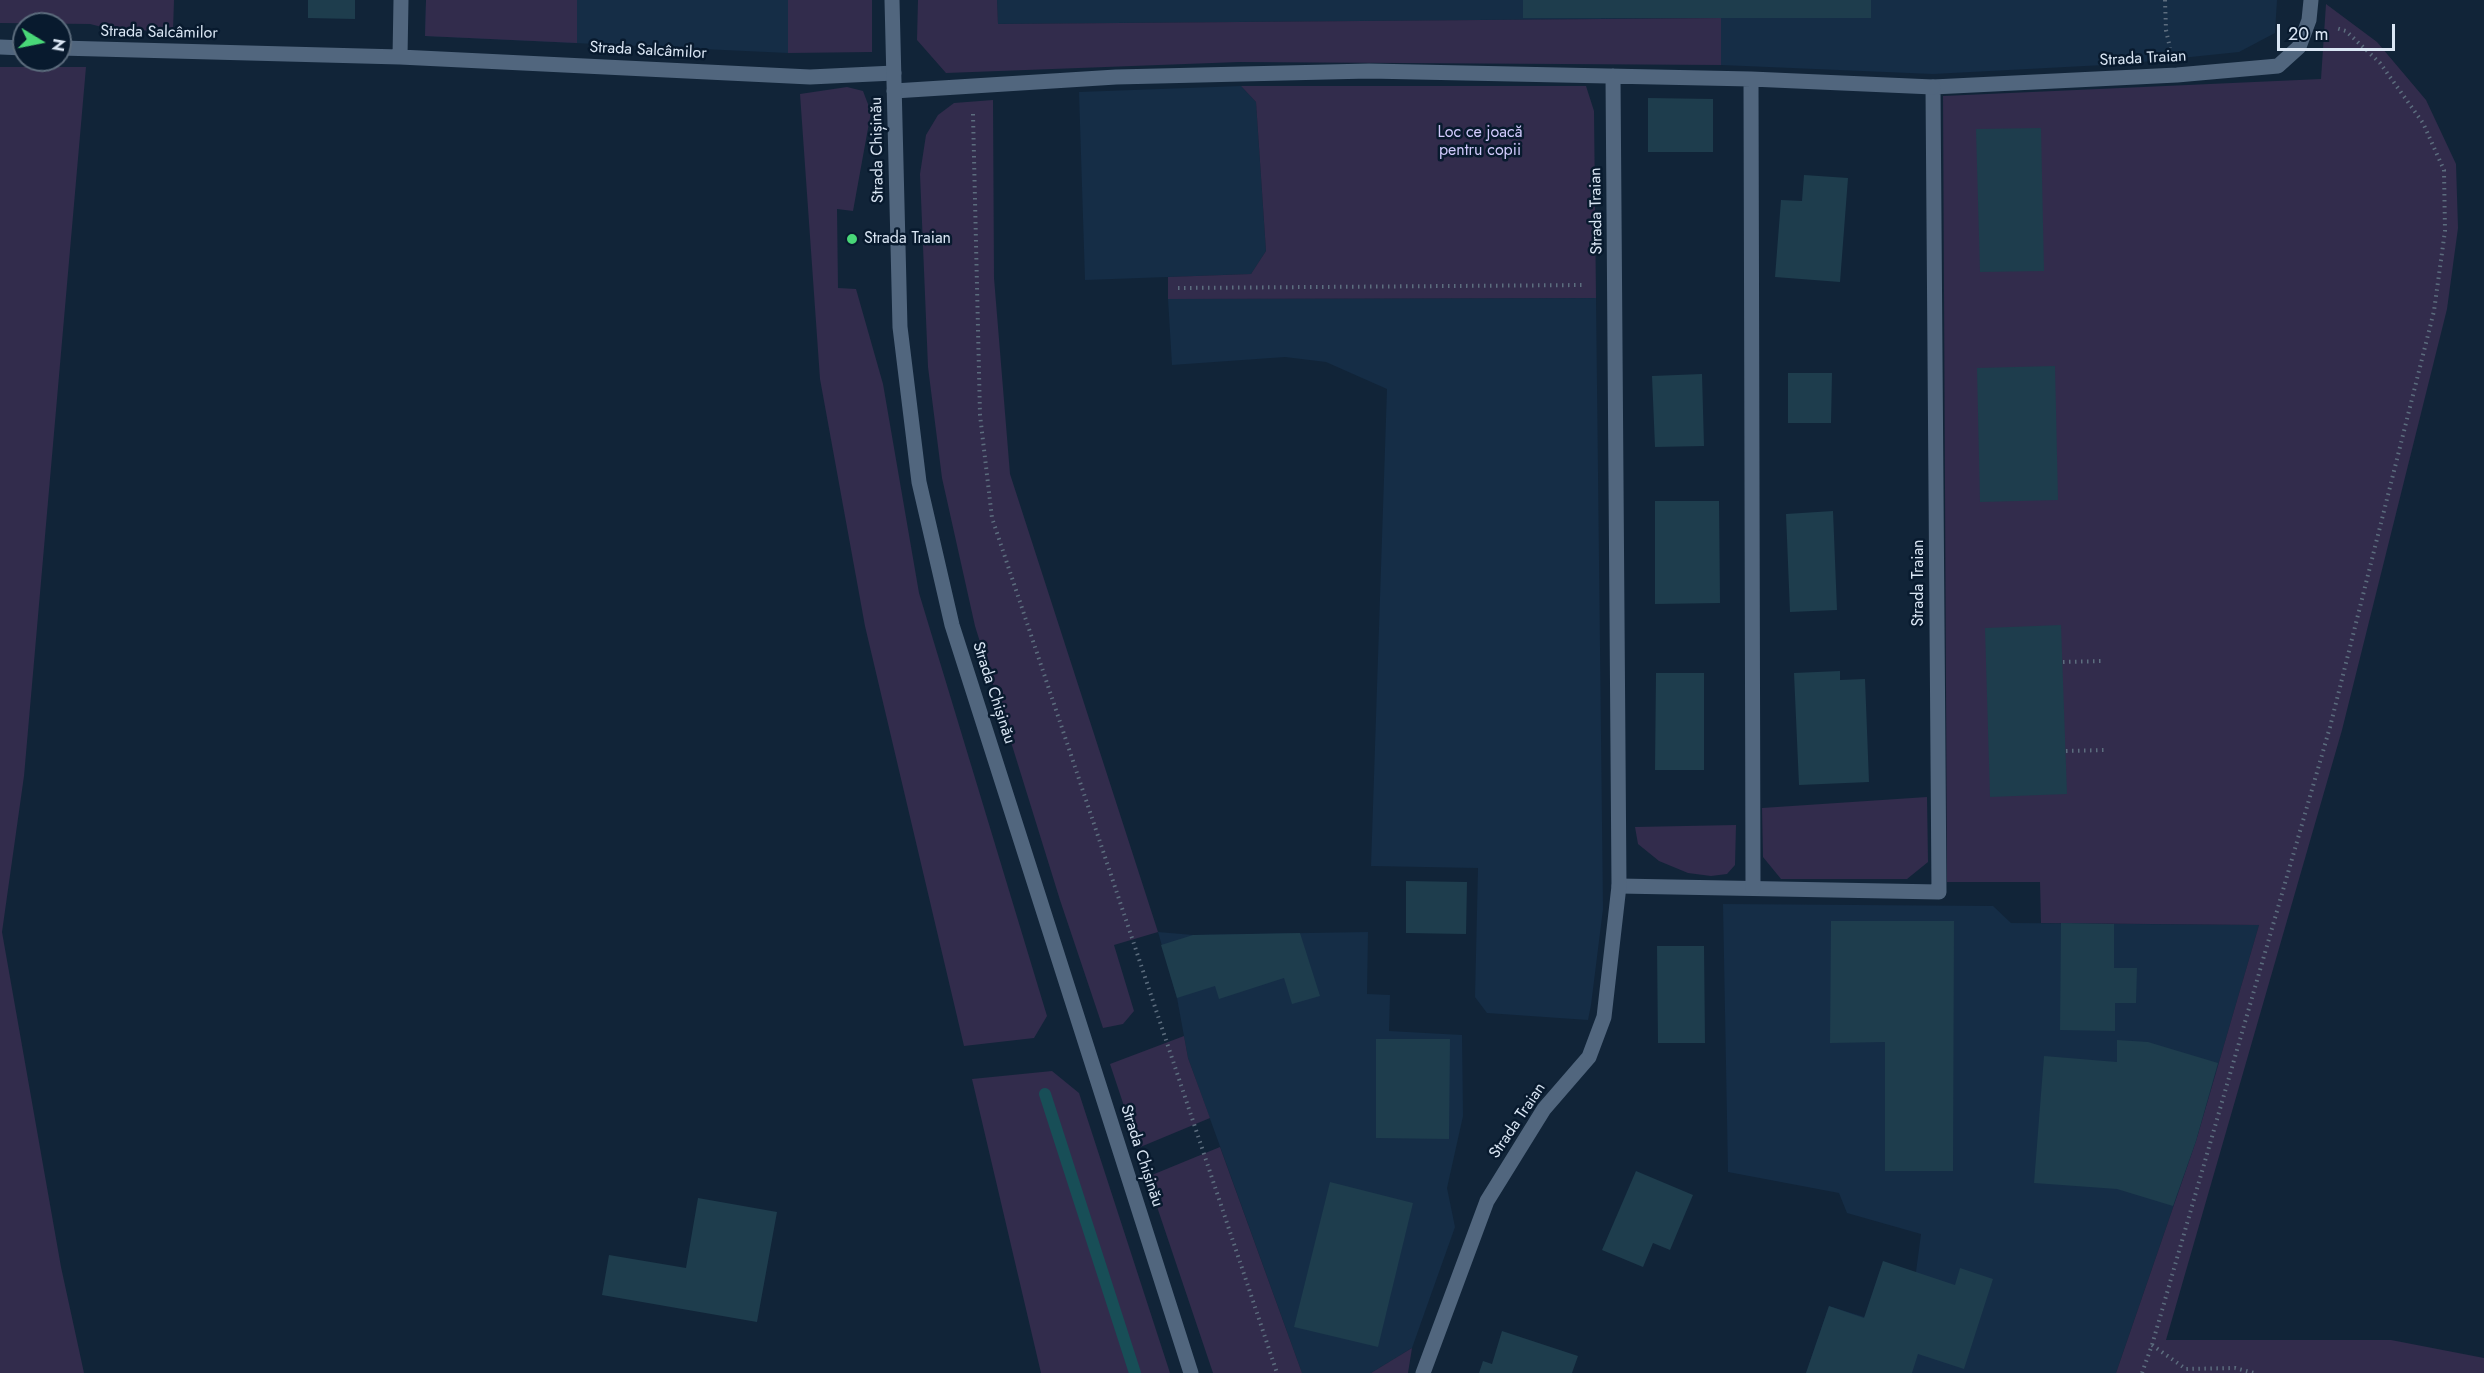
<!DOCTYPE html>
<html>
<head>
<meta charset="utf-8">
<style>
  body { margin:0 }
  #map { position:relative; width:2484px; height:1373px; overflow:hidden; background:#112438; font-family:Jost,sans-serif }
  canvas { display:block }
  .north { position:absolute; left:12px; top:12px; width:60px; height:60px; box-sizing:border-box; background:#081a2e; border:2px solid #5c6c7d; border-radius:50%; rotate:100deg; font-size:16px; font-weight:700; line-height:24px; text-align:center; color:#dae6f4 }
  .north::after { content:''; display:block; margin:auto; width:21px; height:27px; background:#49d778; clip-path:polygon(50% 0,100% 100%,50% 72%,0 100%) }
  .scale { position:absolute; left:2277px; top:24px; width:118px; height:27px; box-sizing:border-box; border:3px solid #dae6f4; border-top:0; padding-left:8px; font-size:18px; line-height:21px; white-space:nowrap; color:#dae6f4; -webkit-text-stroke:4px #081a2e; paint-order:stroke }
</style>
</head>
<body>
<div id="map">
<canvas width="2484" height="1373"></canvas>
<div class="north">N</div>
<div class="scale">20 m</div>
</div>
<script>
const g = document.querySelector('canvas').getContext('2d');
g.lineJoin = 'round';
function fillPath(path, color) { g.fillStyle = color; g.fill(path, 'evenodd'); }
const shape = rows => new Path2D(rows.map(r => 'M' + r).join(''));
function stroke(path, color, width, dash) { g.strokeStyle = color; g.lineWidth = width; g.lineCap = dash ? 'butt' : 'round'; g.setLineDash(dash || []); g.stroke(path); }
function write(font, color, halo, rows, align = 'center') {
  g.font = font + ' Jost,sans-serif'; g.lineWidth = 5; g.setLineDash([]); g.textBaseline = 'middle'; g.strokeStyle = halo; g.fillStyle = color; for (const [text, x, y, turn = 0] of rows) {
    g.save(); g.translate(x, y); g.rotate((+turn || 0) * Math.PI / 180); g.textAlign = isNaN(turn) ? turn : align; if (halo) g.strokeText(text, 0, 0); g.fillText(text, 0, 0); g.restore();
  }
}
fillPath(shape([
  [426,0,788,0,788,53,425,36],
  [997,0,2277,0,2275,33,2239,52,2123,64,1933,74,1721,65,1721,18,998,24],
  [1241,86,1256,102,1266,251,1251,274,1085,280,1079,92],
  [1596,298,1603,909,1591,1005,1588,1020,1487,1013,1475,997,1478,868,1371,866,1387,389,1326,362,1285,357,1172,365,1168,299],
  [1723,904,1993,906,2011,923,2259,925,2196,1141,2116,1373,1806,1373,1829,1306,1864,1317,1916,1272,1921,1234,1847,1213,1839,1193,1728,1172],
  [1158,932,1193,935,1368,932,1367,994,1390,995,1389,1031,1462,1035,1463,1116,1447,1188,1455,1227,1412,1348,1371,1373,1302,1373,1188,1058,1177,998]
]), '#152d46');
fillPath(shape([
  [0,0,174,0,173,31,114,30,90,24,0,23],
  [426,0,577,0,577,43,425,36],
  [788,0,872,0,872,52,788,53],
  [918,0,997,0,998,24,1721,18,1721,65,1239,62,946,73,917,40],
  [2326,4,2377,42,2426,100,2456,164,2458,228,2447,309,2342,730,2166,1340,2391,1340,2484,1358,2484,1373,2116,1373,2196,1141,2259,925,2041,923,2040,882,1947,882,1943,96,2321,79],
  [0,67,86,67,24,776,2,932,61,1267,84,1373,0,1373],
  [1241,86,1586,86,1594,111,1596,298,1168,299,1168,277,1251,274,1266,251,1256,102],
  [847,87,863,91,871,112,853,211,837,209,838,288,856,289,883,384,919,593,1047,1016,1034,1038,964,1046,865,626,820,379,800,94],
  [993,100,994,278,1010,474,1158,932,1114,945,1134,1011,1123,1024,1103,1028,1060,900,975,626,942,478,928,367,920,174,926,135,938,115,954,103],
  [1927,797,1928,862,1907,879,1781,879,1763,857,1762,808],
  [1736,825,1735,865,1727,874,1711,876,1688,873,1659,861,1638,844,1635,827],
  [1184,1036,1188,1058,1210,1118,1138,1148,1110,1064],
  [1052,1071,1079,1093,1170,1373,1041,1373,972,1079],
  [1220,1147,1302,1373,1213,1373,1147,1177],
  [1412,1348,1408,1373,1371,1373]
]), '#322c4c');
stroke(shape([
  [1045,1094,1135,1373]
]), '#184e57', 12);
fillPath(shape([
  [308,0,355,0,355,19,308,18],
  [1523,0,1871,0,1871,18,1523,18],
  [1648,98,1713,99,1713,152,1648,152],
  [2041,128,2044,271,1980,272,1976,129],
  [1804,175,1848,178,1840,282,1775,277,1781,200,1802,201],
  [2055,366,2058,500,1980,502,1977,368],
  [1788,373,1832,373,1831,423,1788,423],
  [1702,374,1704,446,1655,447,1652,376],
  [1655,501,1719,501,1720,603,1655,604],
  [1833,511,1837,610,1790,612,1786,514],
  [2061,625,2067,794,1990,797,1985,628],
  [1840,671,1840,680,1865,679,1869,782,1799,785,1794,673],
  [1656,673,1704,673,1704,770,1655,770],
  [1406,881,1467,882,1466,934,1406,933],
  [1831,921,1954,921,1953,1171,1885,1171,1885,1042,1830,1043],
  [2061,923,2114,924,2114,968,2137,968,2136,1003,2115,1003,2115,1031,2060,1030],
  [1300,933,1320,996,1292,1004,1284,978,1219,999,1215,986,1177,998,1161,945,1193,935],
  [1657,946,1704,946,1705,1043,1658,1043],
  [1376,1039,1450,1039,1449,1139,1376,1138],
  [2117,1040,2148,1042,2218,1063,2196,1141,2173,1206,2117,1189,2034,1183,2044,1056,2117,1062],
  [1636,1171,1693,1195,1670,1250,1653,1243,1643,1267,1602,1250],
  [1330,1182,1413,1203,1378,1347,1294,1327],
  [698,1198,777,1212,757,1322,602,1295,609,1255,686,1268],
  [1883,1261,1955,1285,1960,1268,1993,1279,1964,1369,1918,1354,1912,1373,1806,1373,1829,1306,1864,1318],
  [1502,1331,1578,1356,1572,1373,1479,1373,1483,1361,1492,1364]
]), '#1e3d4d');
stroke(shape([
  [2165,0,2166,30,2170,48],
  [973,114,980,415,992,518,1277,1373],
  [1178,288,1586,285],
  [2063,662,2104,661],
  [2066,751,2105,750],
  [2152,1345,2186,1369,2235,1368,2254,1373],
  [2142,1373,2152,1345,2330,727,2434,311,2445,231,2444,170,2423,123,2380,63,2346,31,2336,28]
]), '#5c6d7e', 4, [1.5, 4.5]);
stroke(shape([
  [1619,886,1939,892,1933,87,2177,75,2278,66,2299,47,2309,20,2311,0]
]), '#51667e', 15);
stroke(shape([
  [0,47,24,48],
  [60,48,400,57,810,77,894,73],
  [400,57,401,0],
  [1751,79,1753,888],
  [894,91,1116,77,1369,71,1751,79,1933,87],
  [1423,1373,1487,1201,1544,1109,1589,1057,1604,1017,1619,886,1613,76]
]), '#51667e', 15);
stroke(shape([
  [892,0,900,327,919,482,952,625,1191,1373]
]), '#51667e', 15);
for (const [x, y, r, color] of [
  [852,239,6,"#49d778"]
]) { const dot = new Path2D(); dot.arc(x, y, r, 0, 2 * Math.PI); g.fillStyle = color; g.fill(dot); stroke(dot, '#081a2e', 2); }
write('16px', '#dae6f4', '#081a2e', [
  ["Strada Salcâmilor",159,33,1],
  ["Strada Salcâmilor",648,51,3],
  ["Strada Traian",2143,59,-3],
  ["Strada Chișinău",878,150,-91],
  ["Strada Traian",1597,211,-91],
  ["Strada Traian",1919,583,-90],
  ["Strada Chișinău",993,693,72],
  ["Strada Traian",1518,1121,-56],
  ["Strada Chișinău",1141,1156,72]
]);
write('16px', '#d1cafc', '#081a2e', [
  ["Loc ce joacă",1480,133],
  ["pentru copii",1480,151]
]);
write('16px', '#dae6f4', '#081a2e', [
  ["Strada Traian",864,239]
], 'left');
</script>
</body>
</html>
